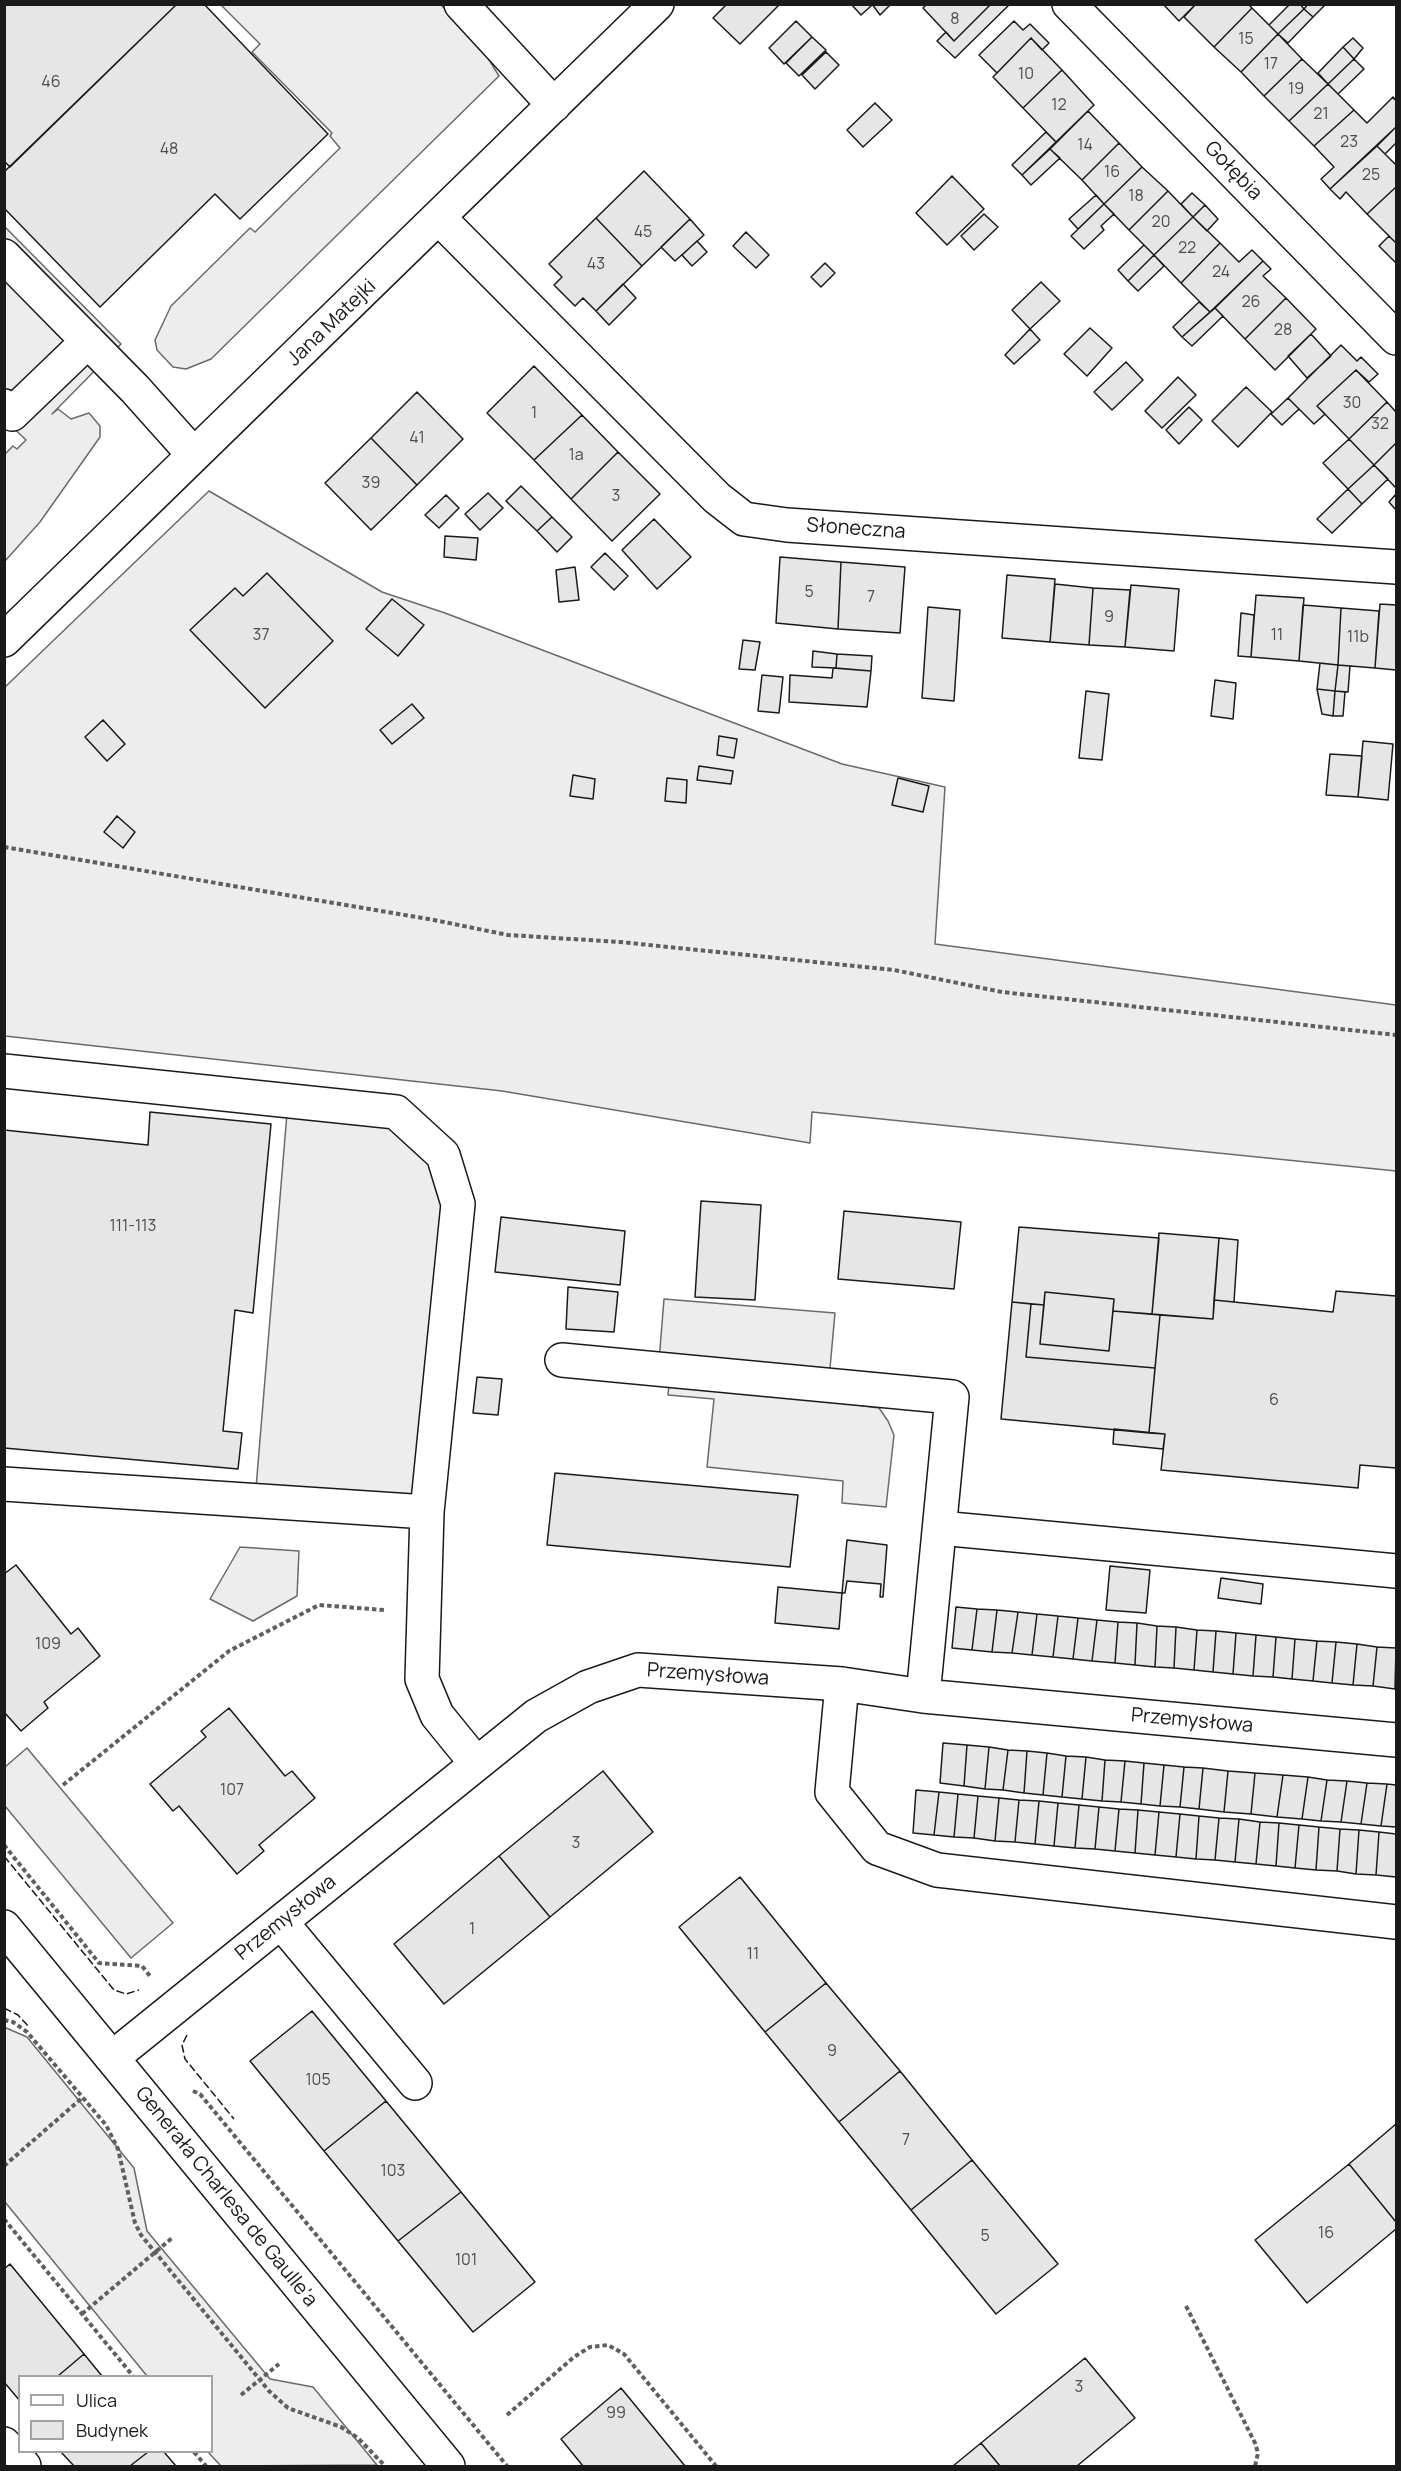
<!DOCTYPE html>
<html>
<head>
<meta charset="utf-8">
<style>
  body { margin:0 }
  #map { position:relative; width:1401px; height:2471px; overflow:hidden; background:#fff; font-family:Manrope,sans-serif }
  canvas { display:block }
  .frame { position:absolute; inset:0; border:6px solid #1a1a1a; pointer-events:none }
  .legend { position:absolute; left:18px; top:2375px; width:195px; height:78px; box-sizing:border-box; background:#fff; border:2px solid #a3a3a3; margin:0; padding:8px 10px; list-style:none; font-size:18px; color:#1a1a1a }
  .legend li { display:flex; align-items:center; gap:12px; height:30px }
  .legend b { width:30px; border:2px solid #a3a3a3 }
</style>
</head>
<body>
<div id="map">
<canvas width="1401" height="2471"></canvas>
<div class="frame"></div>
<ul class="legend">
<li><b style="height:8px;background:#fff"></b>Ulica</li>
<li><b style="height:16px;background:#e6e6e6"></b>Budynek</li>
</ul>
</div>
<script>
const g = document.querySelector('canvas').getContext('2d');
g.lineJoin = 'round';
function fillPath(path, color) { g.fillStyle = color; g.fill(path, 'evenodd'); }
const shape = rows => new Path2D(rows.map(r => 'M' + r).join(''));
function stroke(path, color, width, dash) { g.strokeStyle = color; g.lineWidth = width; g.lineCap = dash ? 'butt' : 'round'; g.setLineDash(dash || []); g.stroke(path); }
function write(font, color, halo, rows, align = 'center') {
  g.font = font + ' Manrope,sans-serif'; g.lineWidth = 4.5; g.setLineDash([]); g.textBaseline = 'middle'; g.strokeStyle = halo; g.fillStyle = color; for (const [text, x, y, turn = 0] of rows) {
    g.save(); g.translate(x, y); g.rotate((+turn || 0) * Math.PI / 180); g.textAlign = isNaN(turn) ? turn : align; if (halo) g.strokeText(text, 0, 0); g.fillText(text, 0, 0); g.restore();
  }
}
const built = shape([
  [221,5,441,5,480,45,499,76,211,359,186,369,173,367,157,350,155,340,171,306,250,228,255,232,340,148,330,136,332,133,252,52,260,44,221,5],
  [5,227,121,344,52,414,58,409,71,419,89,413,100,426,100,437,40,522,5,561,5,454,13,446,17,449,26,440,5,420,5,227],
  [209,491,382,592,445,613,842,764,945,787,935,944,1396,1005,1396,1171,812,1112,810,1143,502,1091,5,1036,5,687,209,491],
  [288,1101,396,1112,458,1204,427,1512,255,1500,288,1101],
  [664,1299,835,1313,827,1401,851,1399,850,1404,879,1408,888,1421,894,1435,886,1507,842,1503,843,1481,707,1467,714,1399,668,1395,671,1363,659,1361,664,1299],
  [240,1547,299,1551,297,1596,253,1621,210,1599,240,1547],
  [27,1748,173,1923,131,1958,5,1806,5,1767,27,1748],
  [4,2027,27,2037,134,2168,147,2231,270,2379,313,2387,377,2465,221,2466,208,2452,212,2452,212,2376,147,2376,5,2202,4,2027]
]);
fillPath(built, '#ededed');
stroke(built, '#6a6a6a', 1.5);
const building = shape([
  [4,4,177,4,10,167,4,161,4,4],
  [177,4,204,4,328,134,240,219,215,194,100,307,4,208,4,172,177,4],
  [727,4,780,4,740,44,713,18,727,4],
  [851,4,870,4,871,6,861,15,851,4],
  [872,4,891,4,880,15,872,4],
  [927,4,991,4,954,41,923,8,927,4],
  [991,4,1010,4,955,58,937,41,946,32,954,41,991,4],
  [1163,4,1196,4,1179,21,1163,4],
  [1196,4,1248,4,1252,8,1214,47,1184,17,1196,4],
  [1290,4,1300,4,1304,9,1278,34,1269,25,1290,4],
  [1308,4,1326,4,1313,17,1304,9,1308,4],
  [1252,8,1278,34,1241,72,1214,47,1252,8],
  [1304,9,1313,17,1288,43,1278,34,1304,9],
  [796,21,812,37,784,64,769,48,796,21],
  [1014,21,1023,30,1030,24,1049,43,1042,50,1031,38,997,73,979,55,1014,21],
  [1278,34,1302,59,1264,96,1241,72,1278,34],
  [812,37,826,50,799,76,786,63,812,37],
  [1031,38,1062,70,1023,108,993,77,1031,38],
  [1353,38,1363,48,1354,59,1343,47,1353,38],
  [1343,47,1354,59,1328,84,1318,73,1343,47],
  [826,52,839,65,815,89,802,75,826,52],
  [1302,59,1328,84,1289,121,1264,96,1302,59],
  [1354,59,1364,69,1338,94,1328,84,1354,59],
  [1062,70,1094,105,1056,142,1023,108,1062,70],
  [1328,84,1354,110,1314,146,1289,121,1328,84],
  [1393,97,1396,101,1396,127,1330,189,1321,179,1334,167,1314,146,1354,110,1367,123,1393,97],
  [875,103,892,120,863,147,847,130,875,103],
  [1088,111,1119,143,1082,180,1050,149,1088,111],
  [1396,127,1396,143,1385,154,1377,146,1396,127],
  [1046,132,1056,142,1022,175,1012,165,1046,132],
  [1119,143,1142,167,1104,204,1082,180,1119,143],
  [1377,146,1396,165,1396,187,1367,214,1346,192,1340,199,1330,189,1377,146],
  [1050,149,1060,158,1031,185,1022,175,1050,149],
  [1142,167,1168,191,1129,230,1104,204,1142,167],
  [644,171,690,219,642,266,596,218,644,171],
  [952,176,984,209,947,245,916,213,952,176],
  [1396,187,1396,243,1367,214,1396,187],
  [1168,191,1193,217,1154,255,1129,230,1168,191],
  [1192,193,1205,205,1193,217,1181,204,1192,193],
  [1096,195,1104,204,1078,229,1069,219,1096,195],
  [1104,204,1114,214,1101,226,1104,230,1084,249,1071,236,1104,204],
  [1205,205,1218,219,1207,231,1193,217,1205,205],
  [984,214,998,227,974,250,961,236,984,214],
  [1193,217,1220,243,1181,283,1154,255,1193,217],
  [596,218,642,266,596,311,583,298,575,306,554,285,562,277,549,264,596,218],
  [690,219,704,235,675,261,661,247,690,219],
  [746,232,769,255,756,268,733,246,746,232],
  [1389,236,1396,243,1396,263,1379,246,1389,236],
  [697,241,707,252,692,266,682,255,697,241],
  [1220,243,1239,262,1252,250,1263,261,1210,312,1181,283,1220,243],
  [1144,245,1154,255,1128,281,1118,270,1144,245],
  [1154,255,1164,266,1138,291,1128,281,1154,255],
  [1263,261,1271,269,1263,276,1286,298,1245,339,1215,308,1263,261],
  [825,263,835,273,821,287,811,277,825,263],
  [1041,282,1060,301,1030,329,1012,310,1041,282],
  [623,284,636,298,609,325,596,311,623,284],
  [1286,298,1316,329,1275,370,1245,339,1286,298],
  [1199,302,1210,312,1182,337,1173,327,1199,302],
  [1215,308,1223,316,1192,346,1182,337,1215,308],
  [1090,328,1112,348,1087,376,1064,354,1090,328],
  [1030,329,1040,340,1014,364,1005,355,1030,329],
  [1311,334,1331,356,1307,378,1288,356,1311,334],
  [1341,345,1357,361,1361,357,1378,374,1369,382,1356,370,1317,406,1325,414,1314,424,1288,398,1341,345],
  [1126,362,1143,380,1112,410,1094,392,1126,362],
  [534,366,582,415,534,460,487,413,534,366],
  [1356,370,1387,402,1349,439,1317,406,1356,370],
  [1178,377,1196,395,1162,428,1145,411,1178,377],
  [1246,387,1272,412,1238,447,1212,421,1246,387],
  [417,392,463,439,417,485,371,438,417,392],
  [1288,398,1299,409,1282,425,1271,414,1288,398],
  [1387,402,1396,412,1396,443,1374,465,1349,439,1387,402],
  [1189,407,1202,420,1179,444,1166,430,1189,407],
  [582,415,618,452,571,499,534,460,582,415],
  [371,438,417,485,371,530,325,483,371,438],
  [1349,439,1374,465,1348,489,1323,463,1349,439],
  [1396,443,1396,488,1374,465,1396,443],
  [618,452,660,494,612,541,571,499,618,452],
  [1374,465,1388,479,1362,504,1348,489,1374,465],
  [521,486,552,517,537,531,506,501,521,486],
  [1348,489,1362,504,1332,533,1317,519,1348,489],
  [488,493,503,508,480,530,465,514,488,493],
  [1396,494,1396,510,1389,502,1396,494],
  [446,495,459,508,439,528,425,515,446,495],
  [552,517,572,537,557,552,537,531,552,517],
  [654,519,691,557,657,589,622,550,654,519],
  [445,536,478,538,476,560,444,557,445,536],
  [605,553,628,576,614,590,591,567,605,553],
  [780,557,841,562,838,629,776,623,780,557],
  [841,562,905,567,900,633,838,629,841,562],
  [575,567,579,600,559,602,556,570,575,567],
  [267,573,333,641,265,708,190,630,235,588,243,596,267,573],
  [1007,575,1055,579,1050,642,1002,638,1007,575],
  [1055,584,1093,588,1089,645,1050,642,1055,584],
  [1131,585,1179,589,1174,651,1125,647,1131,585],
  [1093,588,1130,590,1125,647,1089,645,1093,588],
  [1256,595,1304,598,1299,661,1251,657,1256,595],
  [392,599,424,625,398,656,366,629,392,599],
  [1380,604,1396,605,1396,670,1375,668,1380,604],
  [1303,605,1341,608,1338,665,1299,661,1303,605],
  [928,607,960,610,954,701,922,698,928,607],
  [1341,608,1379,611,1375,668,1338,665,1341,608],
  [1241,613,1254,615,1251,657,1238,656,1241,613],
  [743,640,760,642,755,670,739,669,743,640],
  [813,651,837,654,836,668,812,667,813,651],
  [837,654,872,656,871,671,836,668,837,654],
  [1320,663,1338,665,1335,691,1317,689,1320,663],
  [1338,665,1350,666,1348,692,1335,691,1338,665],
  [833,668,871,671,867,707,789,702,790,675,832,678,833,668],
  [762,675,783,677,779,713,758,711,762,675],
  [1215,680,1236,683,1233,719,1211,716,1215,680],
  [1317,689,1335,691,1333,716,1322,714,1317,689],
  [1086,691,1109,694,1102,760,1079,758,1086,691],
  [1335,691,1345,692,1343,716,1333,716,1335,691],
  [412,704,424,718,392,744,380,730,412,704],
  [103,720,125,744,107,761,85,737,103,720],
  [719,736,737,739,734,758,717,755,719,736],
  [1363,741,1393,744,1388,800,1358,797,1363,741],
  [1330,754,1362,756,1358,797,1326,795,1330,754],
  [699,766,733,771,731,784,697,780,699,766],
  [573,775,595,779,593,799,570,796,573,775],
  [667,778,687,780,686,803,665,801,667,778],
  [898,778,929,786,923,812,892,805,898,778],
  [117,816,135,832,123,848,104,832,117,816],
  [150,1112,271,1124,253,1313,235,1310,223,1431,242,1433,238,1469,4,1448,4,1130,148,1145,150,1112],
  [701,1201,761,1205,755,1300,695,1297,701,1201],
  [844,1211,961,1222,954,1289,838,1279,844,1211],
  [501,1217,625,1231,620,1285,495,1272,501,1217],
  [1019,1227,1159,1238,1152,1314,1113,1311,1114,1299,1045,1292,1044,1305,1012,1302,1019,1227],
  [1159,1233,1219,1238,1213,1319,1152,1314,1159,1233],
  [1219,1238,1238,1240,1234,1302,1214,1300,1219,1238],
  [568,1287,618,1292,614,1332,566,1329,568,1287],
  [1336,1291,1396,1296,1396,1468,1360,1465,1358,1488,1161,1470,1165,1434,1149,1433,1160,1315,1213,1319,1214,1300,1333,1312,1336,1291],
  [1045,1292,1114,1299,1109,1351,1040,1344,1045,1292],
  [1012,1302,1031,1304,1026,1357,1155,1368,1149,1433,1001,1419,1012,1302],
  [1031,1304,1044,1305,1040,1344,1109,1351,1113,1311,1160,1315,1155,1368,1026,1357,1031,1304],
  [477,1377,502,1379,498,1415,473,1413,477,1377],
  [1114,1429,1165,1434,1163,1449,1113,1444,1114,1429],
  [555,1473,798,1495,790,1567,547,1545,555,1473],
  [847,1540,887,1545,883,1597,880,1597,881,1584,847,1581,845,1593,842,1593,847,1540],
  [16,1565,71,1634,78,1628,100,1656,44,1702,48,1708,21,1731,4,1712,4,1574,16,1565],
  [1110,1566,1150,1570,1146,1613,1106,1610,1110,1566],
  [1221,1578,1263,1584,1261,1604,1218,1598,1221,1578],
  [778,1587,842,1593,839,1629,775,1623,778,1587],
  [956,1607,977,1609,972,1650,952,1648,956,1607],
  [977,1609,997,1610,992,1652,972,1650,977,1609],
  [997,1610,1018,1612,1012,1653,992,1652,997,1610],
  [1018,1612,1037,1614,1032,1655,1012,1653,1018,1612],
  [1037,1614,1058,1616,1053,1657,1032,1655,1037,1614],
  [1058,1616,1078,1618,1073,1659,1053,1657,1058,1616],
  [1078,1618,1097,1620,1092,1661,1073,1659,1078,1618],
  [1097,1620,1118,1622,1115,1663,1092,1661,1097,1620],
  [1118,1622,1137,1623,1135,1665,1115,1663,1118,1622],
  [1137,1623,1157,1626,1155,1667,1135,1665,1137,1623],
  [1157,1626,1176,1627,1174,1668,1155,1667,1157,1626],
  [1176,1627,1197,1630,1194,1670,1174,1668,1176,1627],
  [1197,1630,1216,1631,1213,1672,1194,1670,1197,1630],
  [1216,1631,1236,1633,1233,1674,1213,1672,1216,1631],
  [1236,1633,1256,1635,1253,1676,1233,1674,1236,1633],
  [1256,1635,1276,1637,1273,1677,1253,1676,1256,1635],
  [1276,1637,1295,1639,1292,1679,1273,1677,1276,1637],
  [1295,1639,1317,1641,1313,1681,1292,1679,1295,1639],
  [1317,1641,1336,1642,1332,1683,1313,1681,1317,1641],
  [1336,1642,1357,1644,1353,1685,1332,1683,1336,1642],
  [1357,1644,1377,1647,1373,1686,1353,1685,1357,1644],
  [1377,1647,1396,1648,1395,1689,1373,1686,1377,1647],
  [229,1708,285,1776,292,1771,315,1798,259,1845,264,1851,237,1874,179,1806,173,1811,150,1784,206,1737,201,1731,229,1708],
  [943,1743,967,1745,964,1786,940,1783,943,1743],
  [967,1745,989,1747,985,1789,964,1786,967,1745],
  [989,1747,1008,1750,1003,1790,985,1789,989,1747],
  [1008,1750,1027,1751,1024,1793,1003,1790,1008,1750],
  [1027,1751,1047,1753,1043,1795,1024,1793,1027,1751],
  [1047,1753,1066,1756,1062,1797,1043,1795,1047,1753],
  [1066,1756,1086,1757,1082,1799,1062,1797,1066,1756],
  [1086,1757,1105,1760,1102,1801,1082,1799,1086,1757],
  [1105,1760,1125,1761,1121,1802,1102,1801,1105,1760],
  [1125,1761,1144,1763,1141,1804,1121,1802,1125,1761],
  [1144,1763,1164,1765,1160,1806,1141,1804,1144,1763],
  [1164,1765,1184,1767,1180,1807,1160,1806,1164,1765],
  [1184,1767,1203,1768,1199,1809,1180,1807,1184,1767],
  [1203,1768,1228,1771,1224,1812,1199,1809,1203,1768],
  [603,1771,653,1832,550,1917,499,1856,603,1771],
  [1228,1771,1255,1773,1251,1814,1224,1812,1228,1771],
  [1255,1773,1283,1775,1277,1817,1251,1814,1255,1773],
  [1283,1775,1308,1777,1302,1819,1277,1817,1283,1775],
  [1308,1777,1327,1780,1321,1821,1302,1819,1308,1777],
  [1327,1780,1347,1781,1341,1822,1321,1821,1327,1780],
  [1347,1781,1367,1783,1361,1824,1341,1822,1347,1781],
  [1367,1783,1387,1784,1381,1826,1361,1824,1367,1783],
  [1387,1784,1396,1785,1396,1827,1381,1826,1387,1784],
  [916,1790,939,1792,934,1835,913,1833,916,1790],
  [939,1792,958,1794,954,1837,934,1835,939,1792],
  [958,1794,978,1796,974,1838,954,1837,958,1794],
  [978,1796,999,1798,995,1841,974,1838,978,1796],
  [999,1798,1019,1800,1015,1842,995,1841,999,1798],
  [1019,1800,1039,1801,1035,1844,1015,1842,1019,1800],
  [1039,1801,1058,1803,1054,1846,1035,1844,1039,1801],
  [1058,1803,1079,1805,1075,1848,1054,1846,1058,1803],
  [1079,1805,1099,1807,1095,1849,1075,1848,1079,1805],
  [1099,1807,1119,1809,1115,1851,1095,1849,1099,1807],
  [1119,1809,1138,1810,1135,1853,1115,1851,1119,1809],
  [1138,1810,1159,1812,1155,1855,1135,1853,1138,1810],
  [1159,1812,1180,1814,1176,1857,1155,1855,1159,1812],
  [1180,1814,1199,1816,1196,1859,1176,1857,1180,1814],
  [1199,1816,1219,1818,1215,1860,1196,1859,1199,1816],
  [1219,1818,1239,1819,1235,1862,1215,1860,1219,1818],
  [1239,1819,1260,1822,1256,1864,1235,1862,1239,1819],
  [1260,1822,1279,1823,1276,1866,1256,1864,1260,1822],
  [1279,1823,1299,1825,1295,1868,1276,1866,1279,1823],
  [1299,1825,1319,1827,1316,1870,1295,1868,1299,1825],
  [1319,1827,1340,1829,1337,1871,1316,1870,1319,1827],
  [1340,1829,1359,1830,1356,1874,1337,1871,1340,1829],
  [1359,1830,1379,1832,1376,1875,1356,1874,1359,1830],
  [1379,1832,1396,1834,1396,1877,1376,1875,1379,1832],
  [499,1856,550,1917,444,2004,394,1944,499,1856],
  [740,1877,826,1983,765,2032,679,1927,740,1877],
  [826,1983,900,2071,839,2122,765,2032,826,1983],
  [312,2011,386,2101,324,2151,250,2061,312,2011],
  [900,2071,972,2160,911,2210,839,2122,900,2071],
  [386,2101,461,2192,398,2241,324,2151,386,2101],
  [1396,2124,1396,2222,1349,2164,1396,2124],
  [972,2160,1058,2264,996,2314,911,2210,972,2160],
  [1349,2164,1396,2222,1396,2229,1307,2303,1255,2240,1349,2164],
  [461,2192,535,2282,473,2332,398,2241,461,2192],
  [10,2264,84,2354,58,2376,20,2376,20,2401,4,2382,4,2269,10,2264],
  [84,2354,102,2376,58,2376,84,2354],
  [1085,2358,1135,2418,1077,2466,1000,2466,981,2443,1085,2358],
  [621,2388,685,2466,583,2466,561,2439,621,2388],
  [981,2443,1000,2466,953,2466,981,2443],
  [61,2452,148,2452,130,2466,74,2466,61,2452],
  [148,2452,164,2452,176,2466,130,2466,148,2452]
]);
fillPath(building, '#e6e6e6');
stroke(building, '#1a1a1a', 1.5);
const minor = shape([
  [461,4,554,105],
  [1069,4,1396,338],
  [439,218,717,498,744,519,787,525,1396,567],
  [4,256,135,389,194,455],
  [4,406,12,414,88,341],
  [4,640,657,4],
  [4,1071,396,1112,443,1155,458,1204,427,1512,422,1679,437,1715,476,1763],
  [562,1360,952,1397,923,1696],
  [4,1484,427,1512],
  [940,1528,1396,1571],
  [842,1684,832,1792,877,1848,937,1870,1396,1922],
  [281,1922,415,2083],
  [112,2058,536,1716,588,1687,638,1670,842,1684,923,1696,1396,1740],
  [4,2444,24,2466]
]);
const major = shape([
  [4,1927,448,2466]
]);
stroke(minor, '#1a1a1a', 36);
stroke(major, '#1a1a1a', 36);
stroke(shape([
  [4,847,434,920,508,935,620,942,894,970,1002,992,1396,1035],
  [63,1785,229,1651,319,1605,384,1610],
  [4,1845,99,1963,142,1966,150,1976],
  [4,2020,13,2022,27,2032,106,2125,118,2149,135,2223,141,2235,269,2391,288,2408,341,2427,358,2438,385,2466],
  [193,2091,200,2094,507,2466],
  [4,2166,82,2098],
  [4,2219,133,2376],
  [1186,2306,1255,2443,1258,2453,1255,2466],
  [82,2314,172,2238],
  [241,2395,279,2364],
  [507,2415,574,2357,590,2347,608,2345,624,2354,716,2466],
  [194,2452,206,2466]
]), '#5f5f5f', 4, [4.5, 3]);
stroke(minor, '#fff', 33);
stroke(major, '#fff', 33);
stroke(shape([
  [4,1856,114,1990,126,1994,139,1990],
  [4,2008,18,2015,29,2027],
  [187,2035,182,2045,185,2059,234,2119]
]), '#1a1a1a', 1.5, [8, 3]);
write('16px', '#4d4d4d', null, [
  ["8",955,20],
  ["15",1246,40],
  ["17",1271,65],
  ["10",1026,75],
  ["46",51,83],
  ["19",1296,90],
  ["12",1059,106],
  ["21",1321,115],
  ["23",1349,143],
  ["14",1085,146],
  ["48",169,150],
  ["16",1112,173],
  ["25",1371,176],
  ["18",1136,197],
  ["20",1161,223],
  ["45",643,233],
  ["22",1187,249],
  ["43",596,265],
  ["24",1221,273],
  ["26",1251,303],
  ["28",1283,331],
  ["30",1352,404],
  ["1",534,414],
  ["32",1380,425],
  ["41",417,439],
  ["1a",576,456],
  ["39",371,484],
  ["3",616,497],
  ["5",809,593],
  ["7",871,598],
  ["9",1109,618],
  ["37",261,636],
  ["11",1277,636],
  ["11b",1358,638],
  ["111-113",133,1227],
  ["6",1274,1401],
  ["109",48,1645],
  ["107",232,1791],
  ["3",576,1844],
  ["1",472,1930],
  ["11",753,1955],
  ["9",832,2052],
  ["105",318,2081],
  ["7",906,2141],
  ["103",393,2172],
  ["16",1326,2234],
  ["5",985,2237],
  ["101",466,2261],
  ["3",1079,2388],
  ["99",616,2414]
]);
write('20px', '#1a1a1a', '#fff', [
  ["Gołębia",1233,171,46],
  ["Jana Matejki",332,323,-44],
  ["Słoneczna",856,529,4],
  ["Przemysłowa",708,1675,4],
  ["Przemysłowa",1192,1721,5],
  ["Przemysłowa",286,1918,-39],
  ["Generała Charlesa de Gaulle'a",226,2197,51]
]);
</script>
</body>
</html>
